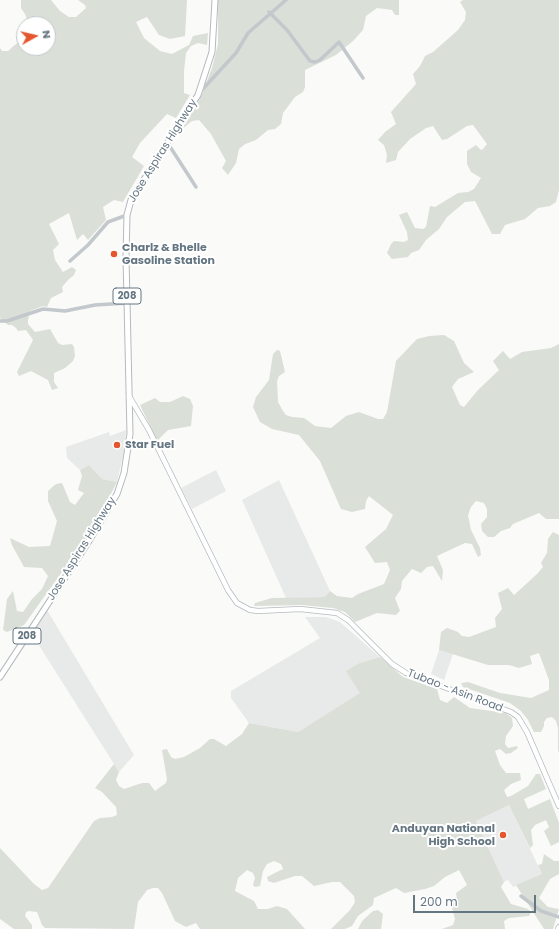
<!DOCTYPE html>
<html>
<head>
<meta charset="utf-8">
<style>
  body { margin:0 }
  #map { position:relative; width:559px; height:929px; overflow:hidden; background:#fafaf8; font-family:Poppins,sans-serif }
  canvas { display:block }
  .north { position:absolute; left:16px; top:16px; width:40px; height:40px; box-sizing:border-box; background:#fff; border:1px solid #c1c8cd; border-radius:50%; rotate:82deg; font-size:11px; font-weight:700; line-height:16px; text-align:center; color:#657683 }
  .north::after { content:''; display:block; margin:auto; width:14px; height:18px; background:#e4572e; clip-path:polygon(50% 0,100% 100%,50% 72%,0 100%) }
  .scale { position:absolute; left:413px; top:895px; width:123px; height:18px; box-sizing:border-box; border:2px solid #657683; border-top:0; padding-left:5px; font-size:12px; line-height:14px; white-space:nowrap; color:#657683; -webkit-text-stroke:3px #fff; paint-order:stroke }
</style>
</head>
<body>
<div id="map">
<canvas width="559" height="929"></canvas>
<div class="north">N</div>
<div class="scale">200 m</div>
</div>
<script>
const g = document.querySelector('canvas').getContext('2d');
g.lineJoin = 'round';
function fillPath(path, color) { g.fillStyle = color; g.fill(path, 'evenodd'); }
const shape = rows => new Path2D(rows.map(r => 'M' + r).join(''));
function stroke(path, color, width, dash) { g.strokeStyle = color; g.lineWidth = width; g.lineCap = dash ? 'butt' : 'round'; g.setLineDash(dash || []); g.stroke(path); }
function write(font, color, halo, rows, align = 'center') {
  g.font = font + ' Poppins,sans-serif'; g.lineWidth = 4; g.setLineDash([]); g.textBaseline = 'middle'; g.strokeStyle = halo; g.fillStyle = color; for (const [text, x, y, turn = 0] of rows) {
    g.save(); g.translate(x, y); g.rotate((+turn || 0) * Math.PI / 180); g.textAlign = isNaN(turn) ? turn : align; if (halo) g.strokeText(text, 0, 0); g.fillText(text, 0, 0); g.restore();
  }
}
fillPath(shape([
  [126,430,125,447,117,482,102,479,89,465,80,470,67,458,66,447,109,432,110,436],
  [216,470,226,491,192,509,181,488],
  [279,480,330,591,324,597,286,598,242,500],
  [47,610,134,755,119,772,35,639,28,640],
  [305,617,326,617,340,622,380,657,360,663,361,693,298,732,249,723,231,698,231,691,320,638],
  [439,650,453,654,444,680,431,674],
  [509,805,542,874,513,887,508,880,504,882,476,821]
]), '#e8e9e9');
fillPath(shape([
  [21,0,51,0,60,11,69,17,76,17,86,8,85,5,78,0,187,0,185,36,170,39,159,35,147,17,136,22,144,38,160,51,172,54,189,45,193,36,208,33,207,45,198,43,191,46,186,53,184,71,184,93,190,95,176,118,167,114,140,143,132,157,144,166,123,202,114,200,103,207,106,220,88,240,83,234,77,240,69,213,49,224,59,244,53,250,55,260,63,272,72,267,76,270,74,275,68,280,62,287,63,292,51,298,47,307,43,306,30,311,28,320,28,324,35,332,50,329,58,343,62,345,72,344,74,347,75,356,73,361,65,368,54,373,54,382,58,388,52,390,48,380,31,371,19,376,17,372,33,340,26,330,18,331,16,328,12,325,8,325,0,318,0,48,2,51,8,51,24,37,24,48,48,48,48,24,29,24,25,14,21,8],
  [218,0,399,0,399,15,395,15,392,10,377,8,366,16,363,30,353,41,336,55,305,70,305,87,303,92,295,97,283,113,281,124,275,129,268,130,256,140,245,144,239,149,236,163,228,175,222,168,226,161,211,134,199,120,192,121,181,130,199,101,212,68,218,44],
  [463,0,559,0,559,190,556,202,550,206,538,208,525,219,505,225,500,234,492,234,475,201,465,202,447,217,439,229,426,240,419,250,411,253,408,257,392,259,387,253,391,244,394,241,404,242,408,240,407,232,399,215,407,212,415,228,423,229,426,227,430,206,435,207,458,193,468,192,474,189,481,178,471,172,467,164,467,151,476,145,481,150,483,149,487,144,473,125,467,126,447,139,442,140,433,126,426,128,410,139,398,152,396,160,386,163,387,155,384,145,378,140,385,132,396,124,391,112,416,84,413,74,420,66,425,56,433,52,458,30,465,20,466,12,460,2],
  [444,335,454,341,464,363,474,372,458,379,452,387,460,405,464,407,478,390,499,370,493,361,503,351,510,359,522,352,551,348,559,344,559,519,546,519,539,513,513,524,510,528,501,531,494,537,488,537,482,531,481,524,487,517,487,509,484,503,476,501,471,507,468,515,471,530,480,548,481,555,478,557,472,544,465,543,437,556,443,570,442,581,433,566,427,567,421,573,412,569,402,581,401,589,395,598,400,611,396,615,377,613,355,622,345,612,333,608,302,605,254,606,255,603,272,598,324,597,330,591,337,596,352,598,358,594,384,584,390,570,387,562,375,563,365,547,386,529,393,515,369,496,366,501,365,509,352,512,341,509,320,461,299,435,272,429,260,422,253,407,256,397,269,380,273,354,277,350,280,351,285,372,279,376,277,381,278,402,283,411,286,415,292,417,304,418,315,426,331,428,346,416,359,412,378,419,383,419,387,412,396,361,417,339,429,336],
  [183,396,190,399,193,406,191,426,168,430,157,441,140,405,155,398,160,402,170,402],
  [89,465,102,479,117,482,92,530,24,625,7,632,3,630,7,599,13,591,17,611,23,612,32,599,42,589,48,576,42,568,24,567,12,545,10,538,29,547,50,546,57,521,48,501,48,491,56,484,62,483,70,502,75,505,84,493,78,490,82,476,80,470],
  [553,532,559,535,559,751,558,752,558,728,556,721,552,717,547,718,544,722,544,726,541,732,534,732,528,720,521,711,510,703,463,687,461,683,468,682,500,693,531,698,549,690,549,680,539,653,530,656,532,664,519,668,509,665,488,665,439,650,441,632,447,628,458,632,462,636,469,637,496,627,495,618,502,609,498,593,508,588,514,595,537,574,543,567,541,563,547,553,548,539],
  [380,657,403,677,437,689,440,700,447,703,454,697,470,708,506,713,512,718,513,726,506,736,505,744,508,748,517,746,518,748,511,753,506,754,500,749,495,751,500,765,506,773,520,773,521,780,511,784,504,790,507,797,511,796,528,786,536,774,540,774,546,789,524,799,528,809,550,799,559,823,559,842,551,846,544,831,549,827,546,820,535,825,531,830,533,845,530,848,509,805,476,821,504,882,501,887,511,904,528,909,531,912,529,916,509,918,504,921,505,929,442,929,453,925,455,919,450,900,451,898,457,900,456,893,467,885,459,870,445,877,434,886,425,889,404,893,396,888,374,898,373,905,358,916,352,926,345,929,331,929,350,910,355,902,354,896,340,882,332,882,314,886,302,876,295,876,274,883,268,881,267,877,283,869,281,864,274,861,267,864,263,871,260,886,255,887,253,885,255,878,253,873,247,870,238,878,235,891,254,901,258,909,268,909,277,906,287,909,305,929,200,929,196,923,186,927,175,921,162,893,158,888,153,888,147,890,138,902,134,929,45,928,42,925,37,912,29,911,26,912,25,916,32,925,32,929,14,929,0,919,0,848,34,884,42,890,48,888,94,821,100,818,112,817,117,815,116,807,102,792,95,788,114,764,119,772,116,780,119,786,124,789,142,783,149,783,155,791,166,783,167,779,162,750,167,749,171,757,175,759,184,757,200,748,210,739,214,739,226,746,242,734,249,723,298,732,360,693,346,671,360,663],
  [544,854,554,861,559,861,559,874,550,879,539,898,548,907,559,909,553,929,544,929,516,885,542,874,538,865,542,864],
  [378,910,383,914,381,929,358,929,362,921,373,911]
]), '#dadfd7');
const secondary = shape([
  [129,396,149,430,228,590,237,603,250,610,258,611,300,609,337,613,348,620,392,664,406,673,511,712,518,717,527,732,559,806],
  [558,929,559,927]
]);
const primary = shape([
  [0,677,89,541,117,494,124,473,130,434,126,257,127,215,131,200,198,95,212,52,215,0]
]);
stroke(secondary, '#b3babf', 6);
stroke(primary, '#b5babe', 7);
stroke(shape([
  [269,12,287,30,310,61,315,62,320,60,339,42,363,78],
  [200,92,236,53,248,33,286,0],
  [167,142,196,187],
  [70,261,88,245,108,222,127,215],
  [0,321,7,321,43,309,65,311,95,305,127,303],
  [521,896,541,911,559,917]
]), '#c3c8cc', 3.5);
stroke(secondary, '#fff', 4.5);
stroke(primary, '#fff', 5);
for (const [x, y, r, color] of [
  [114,254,4,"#e4572e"],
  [117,445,4,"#e4572e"],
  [503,835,4,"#e4572e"]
]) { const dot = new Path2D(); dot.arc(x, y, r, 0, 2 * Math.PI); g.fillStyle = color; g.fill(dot); stroke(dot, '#fff', 1.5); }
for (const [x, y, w] of [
  [127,296,28],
  [27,636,28]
]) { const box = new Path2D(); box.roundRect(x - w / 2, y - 8, w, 16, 3); g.fillStyle = '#fff'; g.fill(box); stroke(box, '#657683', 1); }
write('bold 10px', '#657683', null, [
  ["208",127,296],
  ["208",27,636]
]);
write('11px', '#657683', '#fff', [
  ["Jose Aspiras Highway",163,151,-58],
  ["Jose Aspiras Highway",82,549,-58],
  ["Tubao - Asin Road",455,691,21]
]);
write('bold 11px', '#657683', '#fff', [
  ["Charlz & Bhelle",122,248],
  ["Gasoline Station",122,261],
  ["Star Fuel",125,445],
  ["Anduyan National",495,829,"right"],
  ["High School",495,842,"right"]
], 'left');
</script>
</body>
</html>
